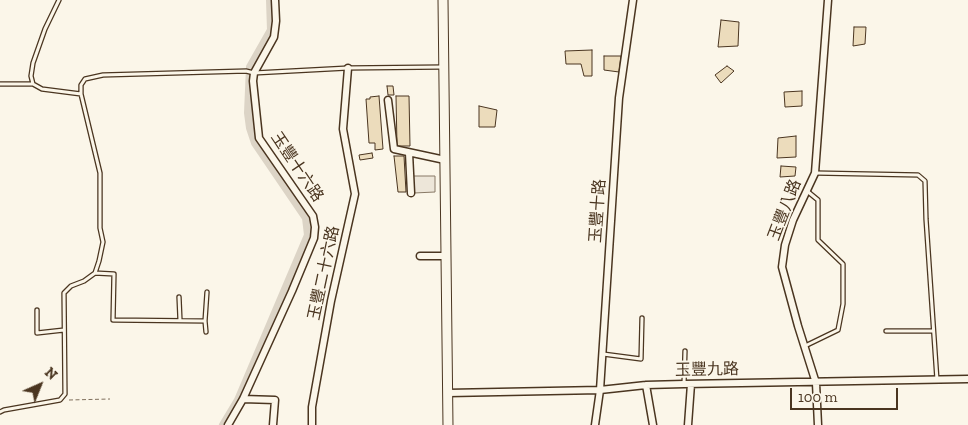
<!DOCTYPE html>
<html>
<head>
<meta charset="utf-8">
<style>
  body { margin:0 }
  #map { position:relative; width:968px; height:425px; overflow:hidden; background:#fbf6e9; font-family:"Zilla Slab",serif }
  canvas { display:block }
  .north { position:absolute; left:15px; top:360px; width:50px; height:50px; -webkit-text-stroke:4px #fbf6e9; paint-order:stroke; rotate:44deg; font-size:14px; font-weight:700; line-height:20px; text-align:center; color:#4a3520 }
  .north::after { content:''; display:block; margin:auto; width:18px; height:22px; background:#4a3520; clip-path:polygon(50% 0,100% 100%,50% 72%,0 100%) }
  .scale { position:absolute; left:790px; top:388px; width:108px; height:22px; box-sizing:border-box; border:2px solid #4a3520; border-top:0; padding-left:6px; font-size:15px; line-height:18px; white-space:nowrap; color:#4a3520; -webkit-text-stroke:4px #fbf6e9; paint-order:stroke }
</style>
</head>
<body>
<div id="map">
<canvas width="968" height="425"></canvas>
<div class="north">N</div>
<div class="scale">100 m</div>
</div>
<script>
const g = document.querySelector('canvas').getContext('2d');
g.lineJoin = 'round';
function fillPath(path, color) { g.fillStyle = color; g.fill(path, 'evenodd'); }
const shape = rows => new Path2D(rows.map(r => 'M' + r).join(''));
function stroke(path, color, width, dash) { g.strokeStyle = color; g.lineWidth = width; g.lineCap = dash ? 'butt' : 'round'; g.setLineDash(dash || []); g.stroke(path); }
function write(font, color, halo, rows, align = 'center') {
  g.font = font + ' "Zilla Slab","Noto Sans TC",serif'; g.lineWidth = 4; g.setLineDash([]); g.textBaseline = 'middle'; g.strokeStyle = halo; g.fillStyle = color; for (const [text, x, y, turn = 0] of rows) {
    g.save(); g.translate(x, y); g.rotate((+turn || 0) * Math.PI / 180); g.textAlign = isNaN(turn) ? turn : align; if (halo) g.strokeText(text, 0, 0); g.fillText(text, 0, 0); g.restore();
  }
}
const green = shape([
  [413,176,435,176,435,192,414,193,413,176]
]);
fillPath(green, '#ede6d9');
stroke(green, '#887966', 1);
stroke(shape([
  [223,425,238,400,308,235,306,218,255,143,250,128,248,113,250,67,271,30,270,0]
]), '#dcd4c6', 8);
const building = shape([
  [721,20,739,22,738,46,718,47,721,20],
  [854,27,866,27,865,44,853,46,854,27],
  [592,50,592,76,584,76,581,64,566,64,565,51,592,50],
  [604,56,621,56,619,72,604,70,604,56],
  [727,66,734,71,721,83,715,75,727,66],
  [387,86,393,86,394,95,388,95,387,86],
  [802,91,802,106,785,107,784,92,802,91],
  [379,96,383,149,375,150,375,143,369,143,366,99,370,99,370,97,379,96],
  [396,96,409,96,410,146,397,146,396,96],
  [479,106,497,110,495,127,479,127,479,106],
  [796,136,796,157,777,158,778,138,796,136],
  [372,153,373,158,360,160,359,155,372,153],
  [394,156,404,156,406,192,398,192,394,156],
  [781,166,796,167,795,176,780,177,781,166]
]);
fillPath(building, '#ecdcbc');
stroke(building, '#4a3520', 1);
const service = shape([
  [59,0,45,29,33,63,31,76,33,84,42,89,81,94],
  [0,84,33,84],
  [816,173,918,175,925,181,926,219,937,380],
  [95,273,114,274,113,320,205,321,206,332],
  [179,297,180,320],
  [37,310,37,333,64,330],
  [205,321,207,292],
  [886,331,933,331],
  [805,346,838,330,843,304,843,264,818,240,818,200,807,191],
  [603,354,641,359,642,318],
  [684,384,685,351],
  [0,412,4,410,60,400,65,394,64,293,71,286,84,281,95,273,99,261,103,242,100,228,100,173,81,94,81,85,85,79,103,75,246,71,254,73,348,68,442,67]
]);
const minor = shape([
  [388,100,394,149,445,160],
  [409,153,411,193],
  [420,256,446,256],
  [646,385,653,425],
  [448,393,600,390,646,385,684,384,968,379],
  [243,399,275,400,273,425],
  [228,425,243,399,292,291,314,238,315,227,313,216,259,138,253,81,254,73,274,37,276,21,275,0],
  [312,425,312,407,331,301,355,194,343,129,348,68],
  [595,425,600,390,619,98,633,0],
  [688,425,691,384],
  [818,425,816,383,798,326,782,267,785,245,793,220,815,173,828,0]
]);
const secondary = shape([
  [443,0,448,425]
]);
stroke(service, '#4a3520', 5.5);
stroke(minor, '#4a3520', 9);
stroke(secondary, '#4a3520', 11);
stroke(shape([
  [69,400,110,399]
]), '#7f6f5c', 1, [4, 2.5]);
stroke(service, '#fbf6e9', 3);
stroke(minor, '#fbf6e9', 6);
stroke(secondary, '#fbf6e9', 9);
write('16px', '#4a3520', '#fbf6e9', [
  ["玉豐十六路",297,167,56],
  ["玉豐八路",785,210,-69],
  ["玉豐十路",598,211,-86],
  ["玉豐二十六路",324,273,-78],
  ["玉豐九路",707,370,-1]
]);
</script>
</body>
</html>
